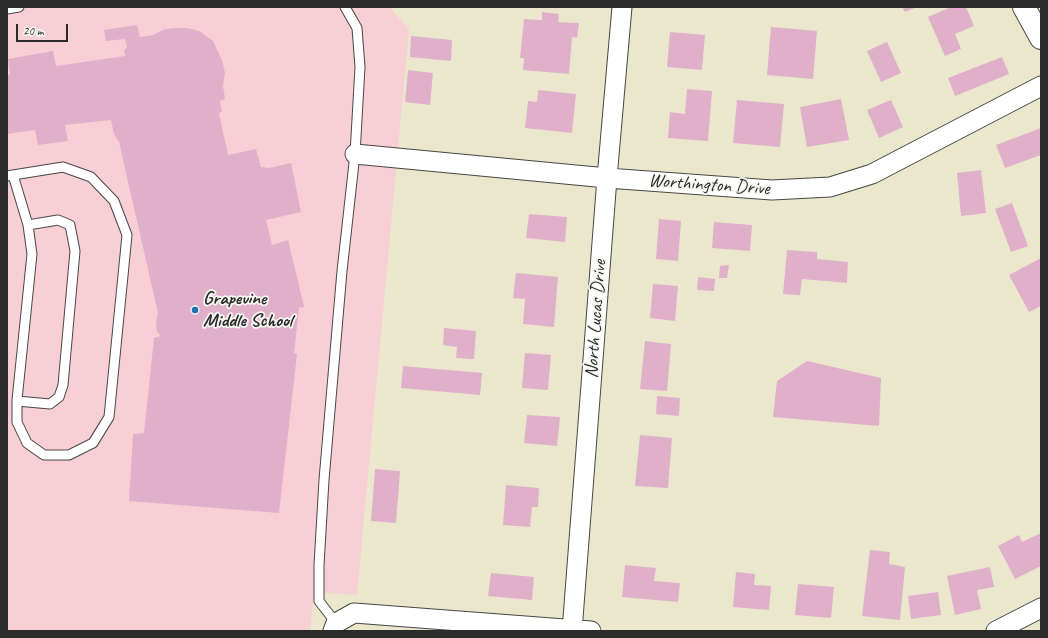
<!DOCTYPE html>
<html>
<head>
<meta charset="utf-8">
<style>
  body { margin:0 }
  #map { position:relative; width:1048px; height:638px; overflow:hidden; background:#ebe7cc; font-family:Caveat,sans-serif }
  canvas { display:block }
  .frame { position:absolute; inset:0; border:8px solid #2b2b2b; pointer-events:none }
  .scale { position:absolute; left:16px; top:24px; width:52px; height:18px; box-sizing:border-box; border:2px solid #2b2b2b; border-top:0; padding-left:5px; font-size:12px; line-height:14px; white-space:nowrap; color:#2b2b2b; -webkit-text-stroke:3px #f6f6f2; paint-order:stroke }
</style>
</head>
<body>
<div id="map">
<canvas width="1048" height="638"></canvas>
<div class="frame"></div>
<div class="scale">20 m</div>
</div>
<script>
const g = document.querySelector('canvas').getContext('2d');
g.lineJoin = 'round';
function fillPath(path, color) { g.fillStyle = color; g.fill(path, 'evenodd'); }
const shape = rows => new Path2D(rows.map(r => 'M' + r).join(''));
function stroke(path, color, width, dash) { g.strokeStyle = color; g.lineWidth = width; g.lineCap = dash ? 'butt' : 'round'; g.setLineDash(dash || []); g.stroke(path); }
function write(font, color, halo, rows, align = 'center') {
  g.font = font + ' Caveat,sans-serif'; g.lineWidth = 3.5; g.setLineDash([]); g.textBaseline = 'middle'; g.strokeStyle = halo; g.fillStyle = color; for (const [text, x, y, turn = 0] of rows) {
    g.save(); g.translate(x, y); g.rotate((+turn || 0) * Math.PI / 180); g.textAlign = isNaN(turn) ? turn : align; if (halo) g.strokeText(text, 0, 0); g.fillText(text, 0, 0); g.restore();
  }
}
fillPath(shape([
  [7,7,389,7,409,29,357,595,314,592,310,631,7,631]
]), '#f7cfd4');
fillPath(shape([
  [902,7,917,7,905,12],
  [951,7,966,7,974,26,955,34,961,49,945,56,928,17],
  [542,12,559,14,558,22,579,23,577,38,572,37,569,74,523,70,524,58,520,58,524,19,542,20],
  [137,25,140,37,153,35,163,30,173,28,187,28,199,31,213,41,222,60,225,73,223,86,225,99,220,101,222,112,219,113,228,155,256,149,261,167,269,168,291,163,301,212,266,220,272,245,288,240,304,307,299,308,294,353,297,354,279,513,129,501,133,434,144,433,154,338,161,336,157,332,156,324,158,313,119,142,114,134,111,120,65,125,68,141,38,145,35,130,7,134,7,75,10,75,8,59,53,51,56,66,125,56,124,50,127,48,125,39,106,41,104,30],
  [771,27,817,31,813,79,767,75],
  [670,32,705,35,702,70,667,67],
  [411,36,452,40,451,61,410,57],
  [887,42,901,73,881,82,867,51],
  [1002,57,1009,74,955,96,948,78],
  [408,70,433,73,430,105,405,102],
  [687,89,712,91,708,141,668,138,670,112,685,114],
  [538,90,576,94,572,133,525,128,528,101,537,102],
  [841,99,849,140,807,147,800,107],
  [737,100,784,104,780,147,733,143],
  [891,100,903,127,879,138,867,110],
  [1041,128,1041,155,1005,168,996,145],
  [981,170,986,213,961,216,957,173],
  [1012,203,1028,246,1011,252,995,209],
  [529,214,567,217,565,242,526,238],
  [659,219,681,221,678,261,656,259],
  [714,222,752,225,750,251,712,248],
  [787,250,817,252,817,259,848,262,847,283,802,279,800,295,783,294],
  [1041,258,1041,306,1029,312,1009,275],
  [729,265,727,278,719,278,720,266],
  [516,273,558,277,554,327,523,324,525,299,513,298],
  [698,277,715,279,714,291,697,290],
  [653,284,678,286,675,321,650,318],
  [444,328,476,331,474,359,456,358,457,347,443,345],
  [645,341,671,344,667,391,640,389],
  [525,353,551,355,548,390,522,388],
  [807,361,881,378,879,426,773,417,777,381],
  [403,366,482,373,480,395,401,388],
  [657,396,680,398,679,416,656,414],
  [527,415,560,417,557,446,524,443],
  [640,435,672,438,668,488,635,486],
  [375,469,400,471,396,523,371,521],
  [506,485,539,488,538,507,532,507,530,527,503,525],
  [1041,533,1041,566,1015,579,998,546,1019,535,1022,542],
  [870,550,890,552,889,564,905,567,900,620,862,616],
  [625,565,656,568,654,581,680,583,678,602,622,597],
  [990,567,994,587,977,590,981,609,955,615,947,576],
  [736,572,755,574,754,585,771,586,769,610,733,607],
  [491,573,534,577,532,600,488,596],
  [798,584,834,587,831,618,795,615],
  [938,592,941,615,911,619,908,596]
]), '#e0b0cb');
const service = shape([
  [7,9,19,7],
  [7,176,13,175,63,167,91,177,114,201,127,235,109,417,93,443,69,455,44,455,27,443,17,422,17,400,32,254,28,225,13,175],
  [17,401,50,404,59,397,63,385,75,251,70,225,58,220,28,225],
  [336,623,319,601,319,565,324,480,342,271,355,154,360,67,357,28,345,7]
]);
const minor = shape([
  [355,154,607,178,772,190,830,187,872,174,1041,86],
  [333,631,336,623,354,613,591,631],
  [572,631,607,178,622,7],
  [996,631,1041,608]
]);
const tertiary = shape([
  [1024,7,1041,38]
]);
stroke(service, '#484743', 11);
stroke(minor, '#484743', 21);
stroke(tertiary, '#484743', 24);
stroke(service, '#fff', 9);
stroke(minor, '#fff', 19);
stroke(tertiary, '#fff', 22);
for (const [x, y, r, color] of [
  [195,310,4,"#1f6fb2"]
]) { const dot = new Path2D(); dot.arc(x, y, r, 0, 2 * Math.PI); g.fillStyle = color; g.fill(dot); stroke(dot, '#f6f6f2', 1.5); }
write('19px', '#2b2b2b', '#f6f6f2', [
  ["Worthington Drive",709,185,4],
  ["North Lucas Drive",596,319,-86]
]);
write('bold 19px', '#2b2b2b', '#f6f6f2', [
  ["Grapevine",203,299],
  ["Middle School",203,321]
], 'left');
</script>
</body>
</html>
